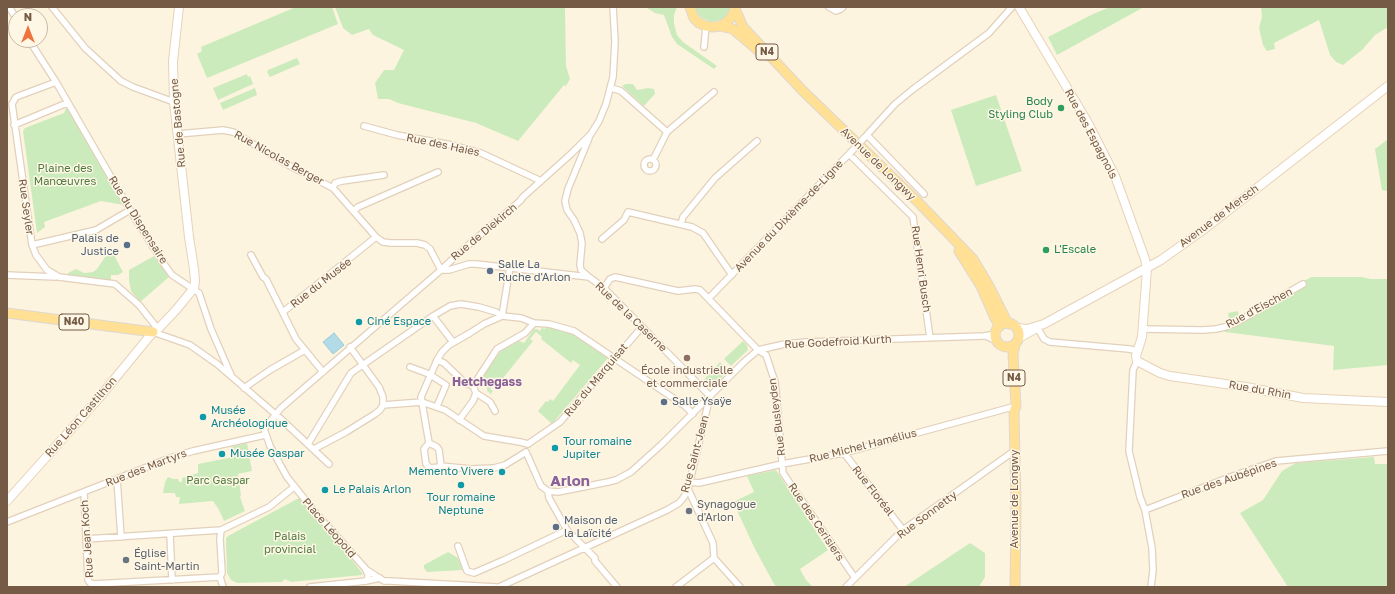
<!DOCTYPE html>
<html>
<head>
<meta charset="utf-8">
<style>
  body { margin:0 }
  #map { position:relative; width:1395px; height:594px; overflow:hidden; background:#fdf4df; font-family:"Golos Text",sans-serif }
  canvas { display:block }
  .frame { position:absolute; inset:0; border:8px solid #755a46; pointer-events:none }
  .north { position:absolute; left:8px; top:8px; width:40px; height:40px; box-sizing:border-box; background:#fff7e6; border:1px solid #c8b8a6; border-radius:50%; rotate:0deg; font-size:11px; font-weight:700; line-height:16px; text-align:center; color:#755a46 }
  .north::after { content:''; display:block; margin:auto; width:14px; height:18px; background:#ef733c; clip-path:polygon(50% 0,100% 100%,50% 72%,0 100%) }
</style>
</head>
<body>
<div id="map">
<canvas width="1395" height="594"></canvas>
<div class="frame"></div>
<div class="north">N</div>
</div>
<script>
const g = document.querySelector('canvas').getContext('2d');
g.lineJoin = 'round';
function fillPath(path, color) { g.fillStyle = color; g.fill(path, 'evenodd'); }
const shape = rows => new Path2D(rows.map(r => 'M' + r).join(''));
function stroke(path, color, width, dash) { g.strokeStyle = color; g.lineWidth = width; g.lineCap = dash ? 'butt' : 'round'; g.setLineDash(dash || []); g.stroke(path); }
function write(font, color, halo, rows, align = 'center') {
  g.font = font + ' "Golos Text",sans-serif'; g.lineWidth = 3; g.setLineDash([]); g.textBaseline = 'middle'; g.strokeStyle = halo; g.fillStyle = color; for (const [text, x, y, turn = 0] of rows) {
    g.save(); g.translate(x, y); g.rotate((+turn || 0) * Math.PI / 180); g.textAlign = isNaN(turn) ? turn : align; if (halo) g.strokeText(text, 0, 0); g.fillText(text, 0, 0); g.restore();
  }
}
fillPath(shape([
  [296,7,332,7,338,24,207,78,197,54,202,51,201,47],
  [335,7,565,7,566,66,570,79,566,86,564,85,518,141,476,123,398,103,389,99,378,99,375,83,384,70,394,70,404,50,373,35,369,29,352,35,343,28],
  [647,7,677,7,674,15,674,24,677,35,683,42,717,66,714,69,677,44,672,37,664,15,655,13,647,8],
  [695,7,731,7,728,14,723,19,716,21,709,21,702,18,697,13],
  [1110,7,1144,7,1057,55,1048,37,1093,14],
  [1261,7,1388,7,1388,27,1375,35,1362,50,1343,65,1336,62,1330,55,1319,20,1274,43,1275,49,1267,51,1263,45,1259,28,1262,17],
  [297,58,300,64,270,77,267,72,268,70],
  [247,74,248,77,250,76,253,84,218,100,213,88],
  [626,84,633,84,637,90,648,88,654,89,655,94,652,97,644,106,622,86],
  [255,88,257,95,223,110,220,103],
  [996,95,1022,171,976,186,951,110],
  [66,108,68,108,124,205,101,201,44,222,45,227,37,233,23,131,25,128,64,113],
  [1388,139,1388,191,1382,190,1375,149],
  [116,251,118,254,115,257,123,272,118,275,111,275,111,282,67,277,68,273,76,269,84,273,93,272,97,269,105,257],
  [154,256,169,277,140,302,131,291,129,280,129,270],
  [1312,277,1361,277,1371,279,1388,279,1388,365,1333,370,1334,346,1225,332,1225,327,1229,320,1228,313,1238,311,1239,317,1292,288,1295,285],
  [542,327,544,329,548,327,572,333,606,355,608,358,552,424,538,411,546,401,548,402,550,399,553,401,580,365,573,360,571,363,541,339,542,337,536,332,530,339,533,341,499,383,497,381,490,389,493,391,491,394,487,391,487,388,480,385,478,382,480,377,502,350,519,341,524,343,534,329,537,329,540,331],
  [743,341,747,345,748,350,731,366,724,359],
  [720,362,728,371,713,386,707,387,702,382],
  [247,443,252,471,238,474,241,495,240,497,245,511,224,521,219,510,213,501,179,504,180,497,176,497,175,493,163,493,165,482,168,477,173,479,178,479,179,482,182,482,182,478,198,473,198,464,233,457,231,447],
  [1374,457,1375,464,1388,464,1388,587,1288,587,1240,513,1263,500,1282,471,1296,463],
  [776,470,828,550,800,569,806,580,813,587,777,587,774,584,755,549,733,502,754,492,747,476],
  [299,498,338,542,363,574,362,575,291,582,285,579,282,582,237,583,231,580,227,573,226,544,226,538,228,536],
  [970,543,985,553,985,577,979,587,904,587],
  [448,552,458,558,463,570,427,572,424,568,424,565]
]), '#ccebbd');
const water = shape([
  [334,333,344,345,333,354,323,342,334,333]
]);
fillPath(water, '#b3dbe7');
stroke(water, '#99cada', 1);
const street = shape([
  [9,7,16,18],
  [52,7,85,48,121,81,133,87,174,102],
  [829,7,836,11,841,9,843,7],
  [29,40,56,82,130,210,164,264,172,275,199,293,211,329,231,375],
  [704,47,706,26],
  [56,82,16,97,12,104,32,245,36,255,47,270,59,277,115,284,139,305,158,329],
  [611,88,621,91,667,132],
  [14,125,67,103],
  [364,126,397,135,452,145,481,153,541,181],
  [178,134,223,130,233,132,292,167,333,188,376,237,383,242,391,243,417,243,425,245,430,249,441,270],
  [867,135,924,194],
  [864,138,895,104,912,90,989,33,1012,7],
  [849,154,913,217,930,338],
  '644 165a6 6 0 1 1 12 0a6 6 0 1 1-12 0Z',
  [653,160,667,132,714,92],
  [333,188,335,183,342,181,384,175],
  [353,211,358,207,438,172],
  [681,224,683,217,715,178,757,141],
  [602,239,624,220,628,212,692,227,703,233,732,275],
  [32,245,96,230,130,210],
  [251,255,263,277,266,279,296,339,323,372],
  [441,270,449,270,469,264,476,264,589,277,604,288,710,396],
  [7,275,56,277],
  [589,277,581,270,580,265,582,243,580,233,574,220,567,210,565,201,568,189,589,138],
  [604,288,610,279,615,277,678,291,695,289,700,290,758,350,766,355,775,382,776,391,783,473,855,578],
  [709,298,850,153],
  [283,312,376,237],
  [433,316,453,342],
  [502,316,510,267],
  [1037,327,1044,339,1050,342,1129,349,1138,351],
  [1142,329,1203,330,1216,329,1225,327,1237,322,1303,284],
  [153,332,190,345,217,364,281,419,329,464],
  [986,336,997,341],
  [437,360,444,363,464,382,473,386],
  [1137,361,1133,370,1129,451,1140,497,1145,510,1152,548,1153,570,1151,587],
  [410,367,429,374,446,385,437,406],
  [473,386,497,349,525,333,534,323],
  [244,388,270,370,305,350],
  [476,393,490,402,495,411],
  [383,405,422,402,445,410,484,436,520,442,528,444],
  [459,420,473,401,476,393,473,386],
  [429,443,421,397,437,360,442,352,449,345,470,333,484,324,502,316],
  [308,444,351,373,433,316,450,306,461,304,479,307,496,312,502,316,521,318,534,323,549,324,574,331,685,406,693,414],
  [528,444,560,422,642,327],
  [314,449,346,432,375,414,380,410,383,405,383,397,379,387,350,347],
  [526,452,541,486,548,491,558,492,608,482,616,480,631,472,662,444,744,362,758,350,785,344,806,342,984,336,996,334],
  [844,453,903,530],
  [441,466,439,450,437,447,429,443,424,449,426,464,430,468,439,467,441,466,471,469,494,468,505,465,526,452],
  [117,479,121,537],
  [689,482,699,483,782,464,844,453,1016,406],
  [688,489,713,543,714,558],
  [548,491,549,498,567,530,595,558,595,561,617,587],
  [84,492,88,580,90,583,94,584,220,577],
  [1145,510,1230,477,1276,461,1388,451],
  [7,522,170,458,193,451,265,435],
  [221,530,220,539,222,573,220,577,223,587],
  [170,534,172,580],
  [86,539,221,530,269,507,294,487],
  [458,546,467,571,474,573,504,560,567,530],
  [714,558,740,587],
  [367,570,384,581,390,581,496,587],
  [366,581,368,578,368,574,365,568,314,511,287,477,270,446,264,429,281,408,441,270,458,254,520,201,523,197,572,153,591,134,599,121,606,104,613,77,615,42,613,7],
  [310,587,366,581,380,578],
  [499,587,667,510,679,503,684,497,688,489,710,396],
  [676,587,714,558],
  [846,587,903,530,1014,451]
]);
const secondary = shape([
  [1019,7,1088,123,1115,176,1145,259,1147,269,1142,337,1136,356,1137,361,1160,373,1170,376,1246,387,1303,398,1388,402],
  [1017,328,1027,329,1044,324,1161,260,1203,230,1388,86],
  [1019,338,1035,329],
  [7,501,99,398,153,332,158,329,176,310,194,288,195,281,194,269,189,237,174,102,173,61,179,7]
]);
const primary = shape([
  [690,7,694,18,699,23,706,26,713,27,720,26,727,22,732,16,736,7],
  [735,9,743,27,803,91,918,202,973,259,989,286,1005,318,1009,324],
  [720,26,733,29,760,52],
  [959,251,981,286,995,318,1000,326],
  [7,313,153,332],
  '995 335a12 12 0 1 1 24 0a12 12 0 1 1-24 0Z',
  [1015,345,1013,355,1016,406,1014,412,1016,504,1015,587]
]);
stroke(street, '#e2d0bb', 8);
stroke(secondary, '#e7d2b8', 10);
stroke(primary, '#ded7d3', 11);
stroke(street, '#fff', 5.5);
stroke(secondary, '#fff', 8);
stroke(primary, '#ffe094', 9);
const streetBridge = shape([
  [850,153,864,138]
]);
stroke(streetBridge, '#e2d0bb', 8, []);
stroke(streetBridge, '#fff', 5.5);
for (const [x, y, r, color] of [
  [1061,108,4,"#2e9e5b"],
  [127,245,4,"#5c6f8a"],
  [1046,250,4,"#2e9e5b"],
  [490,271,4,"#5c6f8a"],
  [359,322,4,"#0f9aa8"],
  [687,358,4,"#8d6e63"],
  [664,402,4,"#5c6f8a"],
  [203,417,4,"#0f9aa8"],
  [555,448,4,"#0f9aa8"],
  [222,454,4,"#0f9aa8"],
  [502,472,4,"#0f9aa8"],
  [461,485,4,"#0f9aa8"],
  [325,490,4,"#0f9aa8"],
  [689,511,4,"#6b7280"],
  [556,527,4,"#5c6f8a"],
  [126,560,4,"#6b7280"]
]) { const dot = new Path2D(); dot.arc(x, y, r, 0, 2 * Math.PI); g.fillStyle = color; g.fill(dot); stroke(dot, '#fff7e6', 1.5); }
for (const [x, y, w] of [
  [767,52,22],
  [74,322,30],
  [1014,378,22]
]) { const box = new Path2D(); box.roundRect(x - w / 2, y - 8, w, 16, 3); g.fillStyle = '#fff7e6'; g.fill(box); stroke(box, '#755a46', 1); }
write('bold 10px', '#755a46', null, [
  ["N4",767,52],
  ["N40",74,322],
  ["N4",1014,378]
]);
write('11px', '#27864d', '#fff7e6', [
  ["Body",1053,102],
  ["Styling Club",1053,115],
  ["L'Escale",1054,250,"left"]
], 'right');
write('11px', '#755a46', '#fff7e6', [
  ["Rue de Bastogne",178,123,-95],
  ["Rue des Espagnols",1091,134,62],
  ["Rue des Haies",443,145,12],
  ["Rue Nicolas Berger",279,158,29],
  ["Avenue de Longwy",878,164,44],
  ["Rue Seyler",26,207,82],
  ["Avenue du Dixième-de-Ligne",789,216,-46],
  ["Avenue de Mersch",1219,216,-37],
  ["Rue du Dispensaire",138,220,58],
  ["Rue de Diekirch",484,232,-40],
  ["Rue Henri Busch",921,269,82],
  ["Rue du Musée",321,283,-38],
  ["Rue d'Eischen",1259,308,-28],
  ["Rue de la Caserne",631,317,44],
  ["Rue Godefroid Kurth",838,342,-3],
  ["Rue du Marquisat",596,380,-50],
  ["Rue du Rhin",1260,390,10],
  ["Rue Léon Castilhon",81,417,-49],
  ["Rue Busleyden",777,417,-97],
  ["Rue Michel Hamélius",863,446,-14],
  ["Rue Saint-Jean",695,454,-75],
  ["Rue des Martyrs",146,468,-21],
  ["Rue des Aubépines",1229,479,-19],
  ["Rue Floréal",873,491,52],
  ["Avenue de Longwy",1015,499,-90],
  ["Rue Sonnetty",927,515,-37],
  ["Rue des Cerisiers",816,522,56],
  ["Place Léopold",329,528,49],
  ["Rue Jean Koch",87,539,-94]
]);
write('11px', '#4b7b3d', '#fff7e6', [
  ["Plaine des",65,169],
  ["Manœuvres",65,182],
  ["Parc Gaspar",218,481],
  ["Palais",290,537],
  ["provincial",290,550]
]);
write('11px', '#4e5e75', '#fff7e6', [
  ["Palais de",119,239,"right"],
  ["Justice",119,252,"right"],
  ["Salle La",498,265],
  ["Ruche d'Arlon",498,278],
  ["Salle Ysaÿe",672,402],
  ["Maison de",564,521],
  ["la Laïcité",564,534]
], 'left');
write('11px', '#0d838f', '#fff7e6', [
  ["Ciné Espace",367,322],
  ["Musée",211,411],
  ["Archéologique",211,424],
  ["Tour romaine",563,442],
  ["Jupiter",563,455],
  ["Musée Gaspar",230,454],
  ["Memento Vivere",494,472,"right"],
  ["Le Palais Arlon",333,490],
  ["Tour romaine",461,498,"center"],
  ["Neptune",461,511,"center"]
], 'left');
write('11px', '#785e54', '#fff7e6', [
  ["École industrielle",687,371],
  ["et commerciale",687,384]
]);
write('11px', '#5b616d', '#fff7e6', [
  ["Synagogue",697,505],
  ["d'Arlon",697,518],
  ["Église",134,554],
  ["Saint-Martin",134,567]
], 'left');
write('bold 12px', '#8b6199', '#fff7e6', [
  ["Hetchegass",487,382]
]);
write('bold 15px', '#8b6199', '#fff7e6', [
  ["Arlon",570,481]
]);
</script>
</body>
</html>
